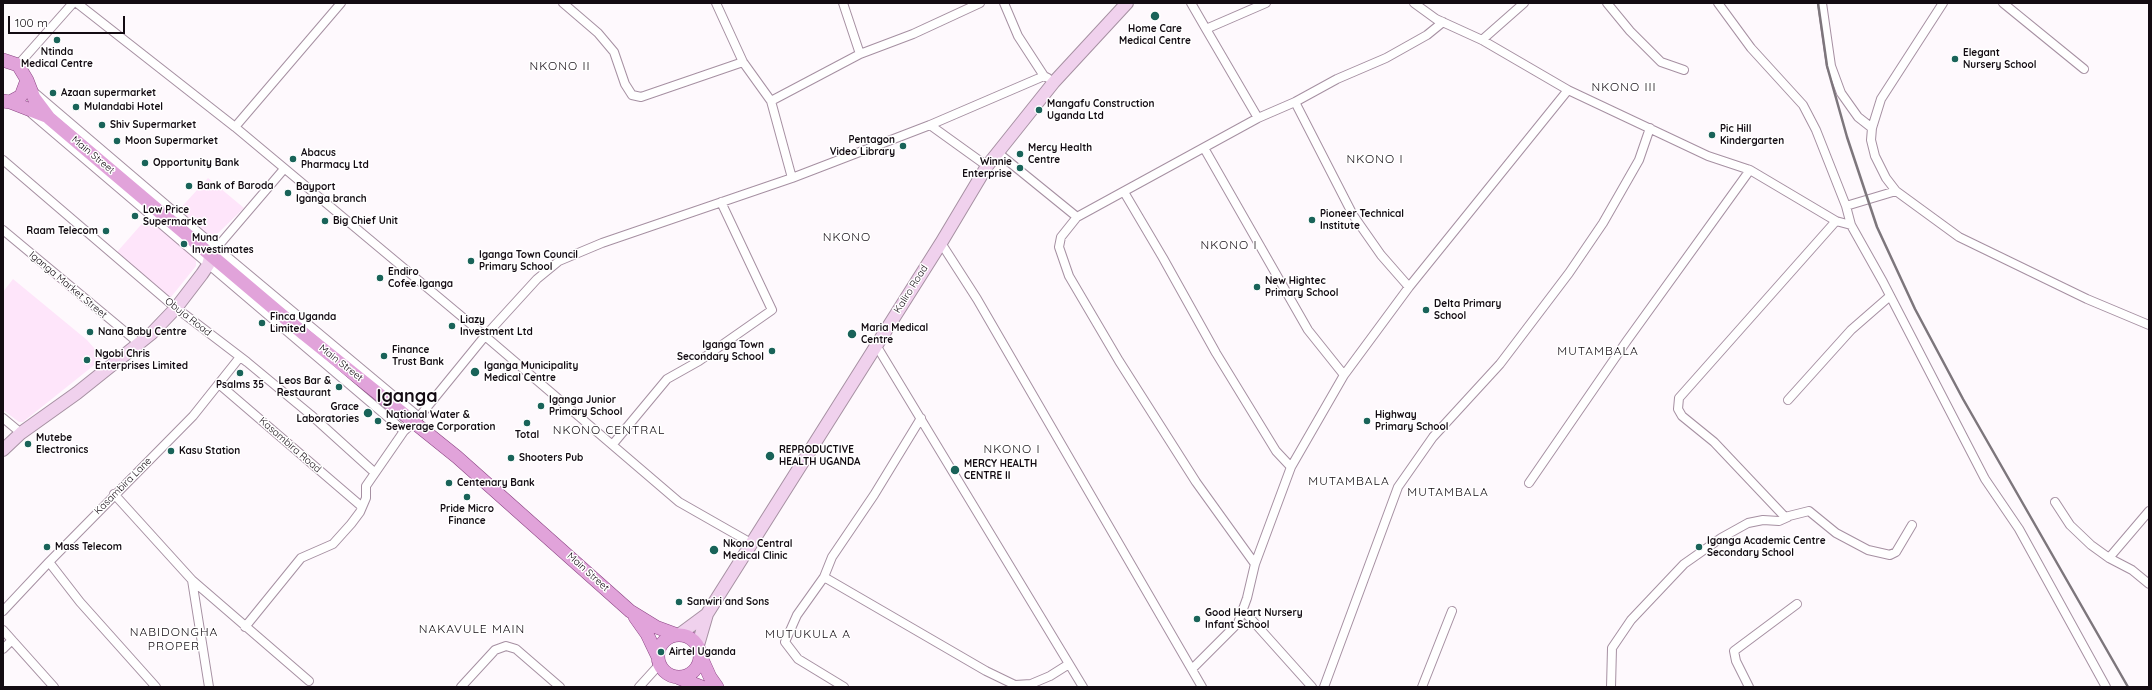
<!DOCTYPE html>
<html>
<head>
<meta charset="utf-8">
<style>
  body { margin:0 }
  #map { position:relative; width:2152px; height:690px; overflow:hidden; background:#fef9fd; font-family:Quicksand,sans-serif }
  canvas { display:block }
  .frame { position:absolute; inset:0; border:4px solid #130b12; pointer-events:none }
  .scale { position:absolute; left:8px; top:16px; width:117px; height:18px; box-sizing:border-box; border:2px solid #130b12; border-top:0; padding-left:5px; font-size:12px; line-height:14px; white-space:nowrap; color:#130b12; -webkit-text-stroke:3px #fff; paint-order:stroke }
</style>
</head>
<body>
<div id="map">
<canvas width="2152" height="690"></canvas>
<div class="frame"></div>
<div class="scale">100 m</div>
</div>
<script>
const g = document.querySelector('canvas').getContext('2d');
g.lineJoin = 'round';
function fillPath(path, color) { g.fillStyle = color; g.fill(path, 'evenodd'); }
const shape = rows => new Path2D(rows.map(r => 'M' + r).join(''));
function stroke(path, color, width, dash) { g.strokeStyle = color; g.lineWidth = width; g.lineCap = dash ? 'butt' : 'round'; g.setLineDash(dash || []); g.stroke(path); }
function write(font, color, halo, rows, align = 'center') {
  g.font = font + ' Quicksand,sans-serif'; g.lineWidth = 3; g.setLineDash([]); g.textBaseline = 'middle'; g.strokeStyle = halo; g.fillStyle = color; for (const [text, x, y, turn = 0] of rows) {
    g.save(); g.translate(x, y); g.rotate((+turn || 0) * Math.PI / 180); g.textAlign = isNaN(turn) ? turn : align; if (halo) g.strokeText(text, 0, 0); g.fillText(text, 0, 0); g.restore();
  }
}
fillPath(shape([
  [208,178,244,208,213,238,210,238,177,212],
  [147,218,190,253,196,261,196,266,171,297,168,297,117,252],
  [13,279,87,340,103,358,23,422,19,422,3,410,3,292]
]), '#fee5fa');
const street = shape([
  [77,3,235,127,485,336,679,502,751,543],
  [563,3,598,33,614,52,625,84,632,95,641,97,743,62],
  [716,3,743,62,771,101,792,178],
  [843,3,860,54],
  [1004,3,1018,36,1044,76,1048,78],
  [1191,3,1206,29,1266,3],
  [1414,3,1436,19,1482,40,1568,90,1708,156,1750,170,1836,221,1851,225],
  [1607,3,1630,31,1661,62,1684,70],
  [1718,3,1751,48,1803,105,1816,130,1846,206,1851,225,1883,282,1985,479,2019,529,2106,687],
  [1822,3,1831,66,1841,93,1858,117,1872,128],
  [1943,3,1881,99,1872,128,1871,140,1875,156,1886,178,1896,191,1959,237,2087,299,2149,325],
  [2003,3,2084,69],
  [1206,29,1258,118],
  [1482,40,1524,3],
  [18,65,73,3],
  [35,93,212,244,419,417],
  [771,101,860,54,913,34,980,3],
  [1295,102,1353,215,1381,255,1409,287],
  [32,114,404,431],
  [930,125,987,166],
  [235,127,341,3],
  [1204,148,1308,330,1344,375],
  [997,152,1077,217],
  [3,160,171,304,247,362,311,415,374,472],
  [1124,192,1163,258,1216,353,1276,451,1291,467],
  [1846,206,1896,191],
  [1836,221,1679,398,1678,409,1682,416,1714,442,1785,517,1809,511,1836,533,1868,550,1890,555,1896,552,1912,525],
  [3,230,135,340],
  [941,243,977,299,1202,687],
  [213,252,284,169],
  [876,345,1083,687],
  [220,385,361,506],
  [1788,400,1851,330,1890,296],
  [3,418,21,433],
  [921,418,874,495,832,557,824,577,986,671,1015,685,1031,684,1050,676,1069,664],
  [613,444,667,379,699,361,772,310,721,202],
  [1529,483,1626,342,1750,170],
  [114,494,192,580,209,687],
  [2055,502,2070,525,2091,545,2109,558,2132,570,2149,584],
  [2109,558,2149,511],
  [49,562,80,602,156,687],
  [1255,564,1196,482,1119,361,1069,276,1059,247,1061,237,1077,217,1258,118,1295,102,1337,79,1386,58,1427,35,1443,22],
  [824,577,797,615,785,642,798,659,844,687],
  [192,580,309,681],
  [1243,610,1312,687],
  [3,611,49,562,193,416,240,357],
  [245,627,301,558,333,544,351,524,360,512,366,498,366,486,404,431,419,417,485,336,537,279,559,261,602,243,792,178,930,125,1044,76],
  [3,630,54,687],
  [3,649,12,640],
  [1193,668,1238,623,1247,598,1255,564,1291,467,1344,375,1409,287,1568,90],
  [461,687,495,650,506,646,516,649,560,687],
  [639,687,659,665],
  [1324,687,1398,487,1433,437,1500,364,1569,273,1603,223,1639,160,1650,128],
  [1422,687,1452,611],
  [1611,687,1612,648,1631,620,1684,564,1721,538,1748,523,1763,520,1779,521,1788,517],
  [1749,687,1736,661,1734,651,1797,604]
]);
const secondary = shape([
  [3,450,21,433,77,393,152,333,176,308,202,274,208,265,211,254],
  [680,634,707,614],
  [698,645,707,614,941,243,987,166,1054,82,1127,3]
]);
const primary = shape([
  [3,60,18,65,27,80,21,96,10,102,3,101],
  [27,80,34,98,49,118,102,163,304,334,457,457,630,611,656,627,675,634],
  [10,102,46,116],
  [635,617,647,634,658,657],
  '658 656a21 21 0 1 1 42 0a21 21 0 1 1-42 0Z',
  [701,657,710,677,717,687],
  [679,678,702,687]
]);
stroke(street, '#a690a2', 10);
stroke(secondary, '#a690a2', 14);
stroke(primary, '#8c4684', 14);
stroke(street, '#fff', 8);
stroke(secondary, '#f0d1ed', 12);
stroke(primary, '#e1a3da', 13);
stroke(shape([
  [1818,3,1827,66,1847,137,1877,227,1915,309,1963,399,2128,687]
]), '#7d767c', 2.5);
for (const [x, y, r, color] of [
  [1155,16,5,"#196359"],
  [57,40,4,"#196359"],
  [1955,59,4,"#196359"],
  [53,93,4,"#196359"],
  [76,107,4,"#196359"],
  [1039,110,4,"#196359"],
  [102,125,4,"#196359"],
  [1712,135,4,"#196359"],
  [117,141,4,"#196359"],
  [903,146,4,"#196359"],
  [1020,154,4,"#196359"],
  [293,159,4,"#196359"],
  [145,163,4,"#196359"],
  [1020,168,4,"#196359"],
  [189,186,4,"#196359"],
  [288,193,4,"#196359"],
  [135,216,4,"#196359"],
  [1312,220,4,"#196359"],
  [325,221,4,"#196359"],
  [106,231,4,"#196359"],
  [184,244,4,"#196359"],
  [471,261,4,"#196359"],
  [380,278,4,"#196359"],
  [1257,287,4,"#196359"],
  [1426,310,4,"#196359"],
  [262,323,4,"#196359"],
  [452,326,4,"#196359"],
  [90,332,4,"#196359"],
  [852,334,5,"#196359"],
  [772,351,4,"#196359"],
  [384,356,4,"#196359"],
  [87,360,4,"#196359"],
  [475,372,5,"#196359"],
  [240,373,4,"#196359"],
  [339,387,4,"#196359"],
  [541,406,4,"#196359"],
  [368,413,5,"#196359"],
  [378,421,4,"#196359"],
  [1367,421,4,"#196359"],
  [527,423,4,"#196359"],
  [28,444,4,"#196359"],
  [171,451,4,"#196359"],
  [770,456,5,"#196359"],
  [511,458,4,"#196359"],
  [955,470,5,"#196359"],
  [449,483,4,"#196359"],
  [467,497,4,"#196359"],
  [47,547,4,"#196359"],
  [1699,547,4,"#196359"],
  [714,550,5,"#196359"],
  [679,602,4,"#196359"],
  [1197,619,4,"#196359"],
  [661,652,4,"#196359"]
]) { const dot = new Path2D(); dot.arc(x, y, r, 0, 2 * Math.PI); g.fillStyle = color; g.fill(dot); stroke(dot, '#fff', 1.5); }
write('bold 10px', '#130b12', '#fff', [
  ["Home Care",1155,29,"center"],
  ["Medical Centre",1155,41,"center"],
  ["Ntinda",57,52,"center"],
  ["Medical Centre",57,64,"center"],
  ["Elegant",1963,53],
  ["Nursery School",1963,65],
  ["Azaan supermarket",61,93],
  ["Mangafu Construction",1047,104],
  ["Uganda Ltd",1047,116],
  ["Mulandabi Hotel",84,107],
  ["Shiv Supermarket",110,125],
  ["Pic Hill",1720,129],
  ["Kindergarten",1720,141],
  ["Pentagon",895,140,"right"],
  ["Video Library",895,152,"right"],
  ["Moon Supermarket",125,141],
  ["Mercy Health",1028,148],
  ["Centre",1028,160],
  ["Abacus",301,153],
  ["Pharmacy Ltd",301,165],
  ["Winnie",1012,162,"right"],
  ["Enterprise",1012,174,"right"],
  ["Opportunity Bank",153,163],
  ["Bank of Baroda",197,186],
  ["Bayport",296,187],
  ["Iganga branch",296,199],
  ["Low Price",143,210],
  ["Supermarket",143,222],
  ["Pioneer Technical",1320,214],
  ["Institute",1320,226],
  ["Big Chief Unit",333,221],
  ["Raam Telecom",98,231,"right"],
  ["Muna",192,238],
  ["Investimates",192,250],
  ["Iganga Town Council",479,255],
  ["Primary School",479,267],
  ["Endiro",388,272],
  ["Cofee Iganga",388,284],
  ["New Hightec",1265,281],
  ["Primary School",1265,293],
  ["Delta Primary",1434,304],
  ["School",1434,316],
  ["Finca Uganda",270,317],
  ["Limited",270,329],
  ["Liazy",460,320],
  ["Investment Ltd",460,332],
  ["Maria Medical",861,328],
  ["Centre",861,340],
  ["Nana Baby Centre",98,332],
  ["Iganga Town",764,345,"right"],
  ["Secondary School",764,357,"right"],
  ["Finance",392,350],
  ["Trust Bank",392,362],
  ["Ngobi Chris",95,354],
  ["Enterprises Limited",95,366],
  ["Iganga Municipality",484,366],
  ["Medical Centre",484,378],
  ["Leos Bar &",331,381,"right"],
  ["Restaurant",331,393,"right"],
  ["Psalms 35",240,385,"center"],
  ["Iganga Junior",549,400],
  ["Primary School",549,412],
  ["Grace",359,407,"right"],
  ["Laboratories",359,419,"right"],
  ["National Water &",386,415],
  ["Sewerage Corporation",386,427],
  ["Highway",1375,415],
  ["Primary School",1375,427],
  ["Total",527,435,"center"],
  ["Mutebe",36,438],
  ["Electronics",36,450],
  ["REPRODUCTIVE",779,450],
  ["HEALTH UGANDA",779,462],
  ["Kasu Station",179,451],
  ["Shooters Pub",519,458],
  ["MERCY HEALTH",964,464],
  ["CENTRE II",964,476],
  ["Centenary Bank",457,483],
  ["Pride Micro",467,509,"center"],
  ["Finance",467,521,"center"],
  ["Iganga Academic Centre",1707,541],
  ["Secondary School",1707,553],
  ["Nkono Central",723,544],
  ["Medical Clinic",723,556],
  ["Mass Telecom",55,547],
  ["Sanwiri and Sons",687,602],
  ["Good Heart Nursery",1205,613],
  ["Infant School",1205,625],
  ["Airtel Uganda",669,652]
], 'left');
write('10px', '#130b12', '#fff', [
  ["Main Street",93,155,40],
  ["Iganga Market Street",68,285,40],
  ["Kaliro Road",911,289,-58],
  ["Obuja Road",188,317,38],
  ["Main Street",341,363,38],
  ["Kasambira Road",290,445,41],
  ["Kasambira Lane",123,486,-45],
  ["Main Street",588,572,42]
]);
g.letterSpacing = '1px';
write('12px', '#130b12', '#fff', [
  ["NKONO II",560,66],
  ["NKONO III",1624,87],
  ["NKONO I",1375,159],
  ["NKONO",847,237],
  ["NKONO I",1229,245],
  ["MUTAMBALA",1598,351],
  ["NKONO CENTRAL",609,430],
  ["NKONO I",1012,449],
  ["MUTAMBALA",1349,481],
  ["MUTAMBALA",1448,492],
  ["NAKAVULE MAIN",472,629],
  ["NABIDONGHA",174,632],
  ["PROPER",174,646],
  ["MUTUKULA A",808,634]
]);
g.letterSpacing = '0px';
write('bold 18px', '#130b12', '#fff', [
  ["Iganga",407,397]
]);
</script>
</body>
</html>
